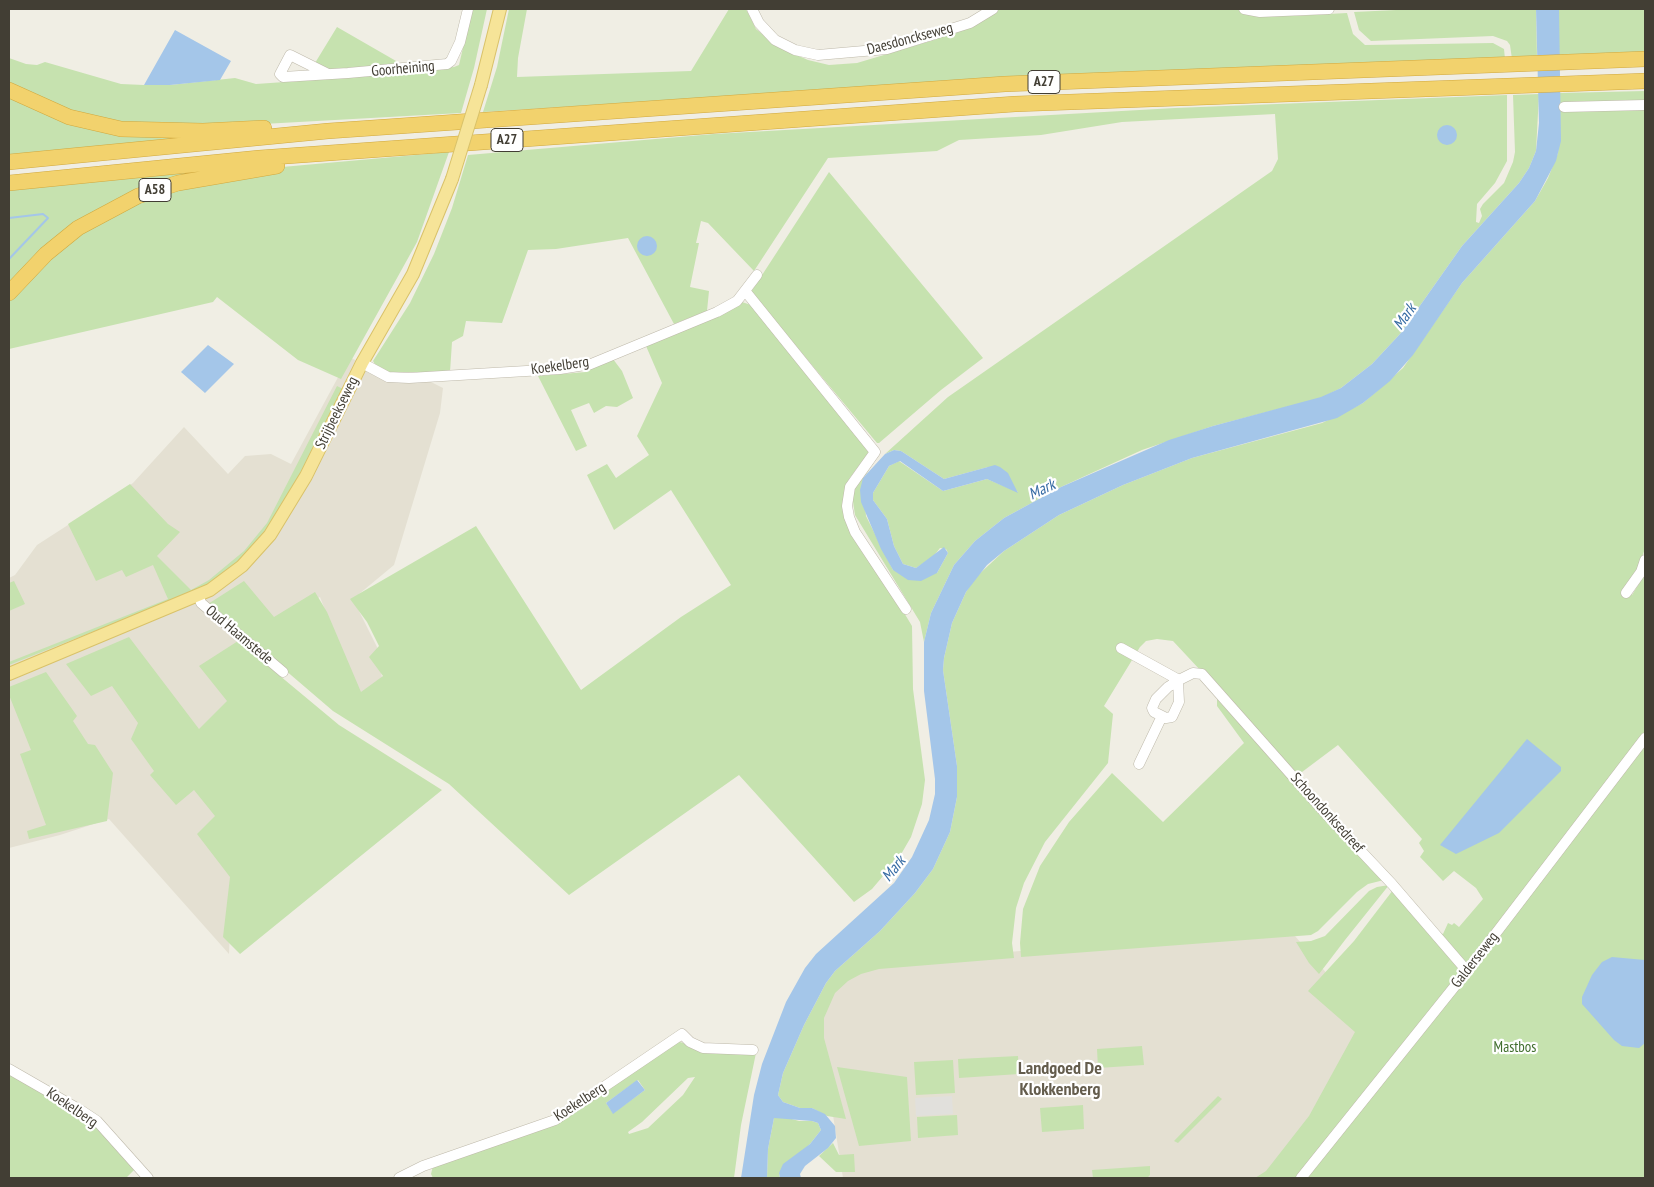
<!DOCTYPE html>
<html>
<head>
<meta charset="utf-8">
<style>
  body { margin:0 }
  #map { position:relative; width:1654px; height:1187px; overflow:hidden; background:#f0eee4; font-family:"PT Sans Narrow",sans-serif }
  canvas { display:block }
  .frame { position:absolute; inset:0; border:10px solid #423e34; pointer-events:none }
</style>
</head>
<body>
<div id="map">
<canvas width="1654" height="1187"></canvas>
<div class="frame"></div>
</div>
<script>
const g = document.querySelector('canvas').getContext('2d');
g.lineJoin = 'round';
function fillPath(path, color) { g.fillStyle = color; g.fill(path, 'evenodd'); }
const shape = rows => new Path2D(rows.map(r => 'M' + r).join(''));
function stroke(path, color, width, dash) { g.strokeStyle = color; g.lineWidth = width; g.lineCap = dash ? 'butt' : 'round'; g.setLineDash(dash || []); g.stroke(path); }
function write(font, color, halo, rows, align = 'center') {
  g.font = font + ' "PT Sans Narrow",sans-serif'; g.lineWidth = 4.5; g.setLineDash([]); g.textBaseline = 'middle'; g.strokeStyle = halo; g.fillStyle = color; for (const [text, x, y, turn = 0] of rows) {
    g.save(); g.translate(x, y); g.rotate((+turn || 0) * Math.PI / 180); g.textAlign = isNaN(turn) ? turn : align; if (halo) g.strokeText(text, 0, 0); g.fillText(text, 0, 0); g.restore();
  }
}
fillPath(shape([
  [349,357,397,380,429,381,443,388,440,413,394,565,353,599,379,651,382,679,358,695,320,597,206,664,230,702,218,816,232,876,229,954,109,819,60,835,9,848,9,578,15,575,37,545,133,483,184,427,228,474,245,456,271,454,291,464],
  [1295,936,1379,1035,1272,1178,843,1178,817,1015,851,966,1178,937]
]), '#e4e0d2');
fillPath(shape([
  [472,9,487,9,474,68,461,113,227,126,132,125,80,117,9,86,9,58,26,64,37,65,45,62,121,84,144,85,170,85,235,78,256,84,413,73,417,70,454,67,459,65],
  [509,9,527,9,518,58,517,77,691,71,729,9,746,9,756,29,778,47,808,60,829,65,857,63,934,40,974,24,998,9,1234,9,1267,16,1292,16,1347,13,1353,34,1365,45,1493,43,1504,49,1505,59,980,81,483,112,497,67],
  [1417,9,1536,9,1537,58,1512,59,1510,45,1507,41,1493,36,1371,41,1359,30,1354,12],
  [1559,9,1645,9,1645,55,1559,57],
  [337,27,403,65,329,71,315,63],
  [1645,91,1645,101,1560,103,1560,93],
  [1539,94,1536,151,1529,168,1519,183,1462,246,1400,334,1372,364,1341,388,1321,398,1213,426,1142,450,1061,487,1004,518,975,541,954,565,931,613,924,642,920,622,855,515,852,495,859,480,870,469,863,478,866,516,893,570,937,573,948,553,946,549,940,548,933,557,916,568,903,564,894,546,887,519,873,500,873,493,889,466,899,461,943,491,987,479,1018,492,988,467,944,479,901,451,894,450,885,454,948,397,1272,171,1278,159,1275,114,1122,122,1041,135,959,140,937,151,828,158,754,271,708,223,701,221,696,243,699,243,690,287,709,291,707,311,674,324,628,238,556,249,528,250,502,323,466,321,463,336,452,342,450,372,387,372,376,366,373,361,410,303,434,254,452,208,468,155,714,134,1175,108,1507,95,1507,161,1495,183,1477,204,1476,222,1479,223,1482,216,1480,209,1483,204,1504,183,1513,162,1515,152,1513,95],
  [9,95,55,117,219,135,9,157],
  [1645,109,1645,548,1637,574,1627,589,1632,595,1645,574,1645,1178,1255,1178,1266,1171,1309,1116,1355,1032,1308,991,1354,941,1393,890,1436,931,1443,934,1448,923,1452,925,1454,923,1459,927,1483,899,1476,888,1454,871,1443,881,1420,857,1424,851,1419,843,1422,839,1338,745,1298,775,1173,641,1157,639,1146,641,1140,647,1104,706,1113,714,1108,763,1045,842,1024,883,1016,908,1012,943,1014,958,879,969,861,974,848,981,835,993,824,1018,824,1038,846,1119,827,1116,812,1108,800,1108,783,1102,778,1095,783,1073,804,1025,826,983,835,971,880,931,915,893,933,869,950,832,957,797,957,766,943,670,944,658,952,623,966,592,975,578,1004,551,1059,515,1123,485,1192,458,1322,423,1363,403,1403,368,1462,283,1535,201,1548,178,1558,153,1560,111],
  [449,152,417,242,341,379,298,360,217,297,213,302,9,349,9,295,76,235,139,198,271,168],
  [248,165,142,190,9,285,9,189],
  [829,172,983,358,941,390,879,443,877,443,751,292],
  [742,302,751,305,869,452,849,479,843,502,847,518,912,626,913,689,925,780,922,804,911,837,900,856,872,889,854,902,739,775,569,895,449,784,333,711,208,604,244,581,274,617,315,592,327,612,361,692,383,676,369,657,379,646,367,622,350,599,476,526,581,690,681,617,731,585,671,490,614,530,587,475,607,464,616,478,649,455,637,436,662,383,646,346],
  [613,359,622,371,633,398,617,407,606,406,594,413,589,403,571,410,587,446,576,451,538,376,586,372,595,366],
  [337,386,343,389,299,479,265,534,250,551,213,584,9,665,9,662,168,599,153,565,126,577,122,570,96,581,68,524,130,484,168,524,180,532,157,556,191,590,209,580,244,551,267,523],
  [14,581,25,604,9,611,9,583],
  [129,637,199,729,227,701,199,666,238,641,339,725,442,790,240,954,223,937,230,877,197,834,215,816,194,790,176,805,150,775,154,771,131,739,138,723,112,686,91,696,66,664],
  [46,672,77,716,73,721,88,744,95,745,113,773,107,821,29,839,27,831,46,825,20,754,31,750,9,695,9,687],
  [1217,699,1384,880,1368,884,1357,892,1318,931,1311,935,1021,957,1020,943,1023,909,1040,866,1069,822,1112,773,1163,822,1244,743,1217,706],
  [1389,885,1345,940,1319,974,1309,963,1296,942,1311,941,1325,936,1369,891,1377,887],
  [677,1041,698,1048,756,1053,741,1125,734,1178,433,1178,431,1174,433,1166,549,1127],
  [695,1077,683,1095,648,1128,629,1134,628,1132,642,1122,688,1078],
  [638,1080,645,1090,613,1113,606,1103],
  [1142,1046,1144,1065,1098,1068,1097,1049],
  [1018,1056,1019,1074,959,1078,958,1059],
  [953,1060,955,1093,916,1095,914,1062],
  [837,1067,907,1077,911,1141,859,1146],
  [9,1072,89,1118,135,1169,126,1178,9,1178],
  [1218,1096,1222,1099,1178,1143,1174,1141],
  [1083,1105,1084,1129,1042,1132,1040,1108],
  [957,1115,958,1135,918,1138,917,1117],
  [785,1117,799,1121,812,1121,818,1123,821,1130,810,1144,779,1173,780,1178,767,1178,768,1149,774,1118],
  [833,1143,839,1155,854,1154,855,1172,836,1172,819,1156],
  [1150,1166,1150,1175,1147,1178,1093,1178,1092,1170]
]), '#c6e2af');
fillPath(shape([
  [952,1096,953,1114,916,1116,915,1098]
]), '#e1e0dc');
fillPath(shape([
  [1536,9,1559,9,1561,141,1556,161,1535,201,1462,283,1413,355,1390,381,1363,403,1337,418,1192,458,1123,485,1059,515,1004,551,987,565,966,592,952,623,944,658,943,670,957,766,957,797,950,832,933,869,915,893,880,931,835,971,826,983,804,1025,783,1073,778,1095,783,1102,800,1108,812,1108,825,1114,835,1126,836,1138,828,1148,805,1166,800,1174,801,1178,780,1178,779,1173,783,1164,810,1144,821,1130,818,1123,812,1121,774,1118,768,1149,767,1178,741,1178,754,1095,762,1064,786,1002,805,968,816,954,894,883,912,857,929,820,935,794,935,779,924,691,924,642,931,613,954,565,975,541,1004,518,1061,487,1169,440,1213,426,1321,397,1341,388,1372,364,1400,334,1462,246,1519,183,1529,168,1536,151,1539,123],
  [175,30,231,61,220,80,170,85,144,85],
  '1437 135a10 10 0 1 1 20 0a10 10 0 1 1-20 0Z',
  '637 246a10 10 0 1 1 20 0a10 10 0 1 1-20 0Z',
  [208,345,234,364,205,393,181,372],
  [894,450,901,451,944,479,995,465,1000,467,1008,473,1018,493,987,479,943,491,900,461,889,466,873,493,873,500,887,519,894,546,903,564,916,568,944,547,948,553,937,573,921,581,908,580,893,570,881,549,861,502,860,490,863,478,885,454],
  [1527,739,1561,767,1561,771,1499,833,1456,854,1440,845],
  [1612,957,1645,960,1645,1043,1639,1048,1622,1046,1614,1040,1582,1004,1582,997,1592,975,1602,962],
  [637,1080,645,1090,613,1114,606,1103]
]), '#a4c6e9');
stroke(shape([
  [9,218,43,214,48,218,9,259]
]), '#a4c6e9', 2);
const minor = shape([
  [752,9,759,23,775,40,795,50,818,55,887,49,970,23,993,9],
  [1244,9,1260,12,1329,9],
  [328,74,290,55,280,74,283,77,348,73,447,64,451,61,460,42,468,9],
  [1564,107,1645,105],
  [746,292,875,452,850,487,847,506,849,517,855,532,906,609],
  [362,363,388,377,409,378,560,369,591,364,717,312,737,301,757,275],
  [1626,593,1641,572,1645,560],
  [199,596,201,603,283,672],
  [1121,648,1179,680],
  [1178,681,1179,702,1172,717,1166,718,1154,712,1152,708,1156,699,1168,687,1173,684,1181,679,1193,673,1202,674,1327,815,1392,884,1467,971],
  [1139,764,1162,716],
  [9,1069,82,1111,97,1121,148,1178],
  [399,1178,423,1166,555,1120,682,1034,690,1042,703,1048,753,1050],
  [1301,1178,1467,971,1645,738]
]);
const major = shape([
  [481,85,500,9],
  [9,674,210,590,242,566,270,535,306,476,362,363,413,274,452,179]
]);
const highway = shape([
  [9,90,69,117,121,129,203,131,264,128],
  [9,162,328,131,1005,84,1645,59],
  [9,183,259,158,1015,104,1645,81],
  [9,293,46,254,78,228,138,196,178,183,277,166]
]);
stroke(minor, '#beb9aa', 11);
stroke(major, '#d9c269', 14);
stroke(highway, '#d0a83f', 16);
stroke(minor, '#fff', 10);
stroke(major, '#f6e498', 12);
stroke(highway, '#f2d26d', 15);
const majorBridge = shape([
  [452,179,481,85]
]);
stroke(majorBridge, '#d9c269', 14, []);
stroke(majorBridge, '#f6e498', 12);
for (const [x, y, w] of [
  [1044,82,32],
  [507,140,32],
  [155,190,32]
]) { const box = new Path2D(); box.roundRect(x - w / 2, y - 11.5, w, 23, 4); g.fillStyle = '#fff'; g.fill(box); stroke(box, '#423e34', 1); }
write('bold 14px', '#423e34', null, [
  ["A27",1044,82],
  ["A27",507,140],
  ["A58",155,190]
]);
write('15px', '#423e34', '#fff', [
  ["Daesdonckseweg",910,39,-15],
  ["Goorheining",403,69,-5],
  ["Koekelberg",560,366,-8],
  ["Strijbeekseweg",337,413,-64],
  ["Oud Haamstede",239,635,40],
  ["Schoondonksedreef",1327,813,48],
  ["Galderseweg",1475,960,-52],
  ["Koekelberg",580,1102,-33],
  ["Koekelberg",72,1108,34]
]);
write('15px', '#406e2d', '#fff', [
  ["Mastbos",1515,1048]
]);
write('italic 16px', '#376ca4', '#fff', [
  ["Mark",1405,317,-55],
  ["Mark",1042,490,-26],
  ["Mark",894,869,-51]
]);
write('bold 18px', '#645d4d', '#fff', [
  ["Landgoed De",1060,1069],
  ["Klokkenberg",1060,1090]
]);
</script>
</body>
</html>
